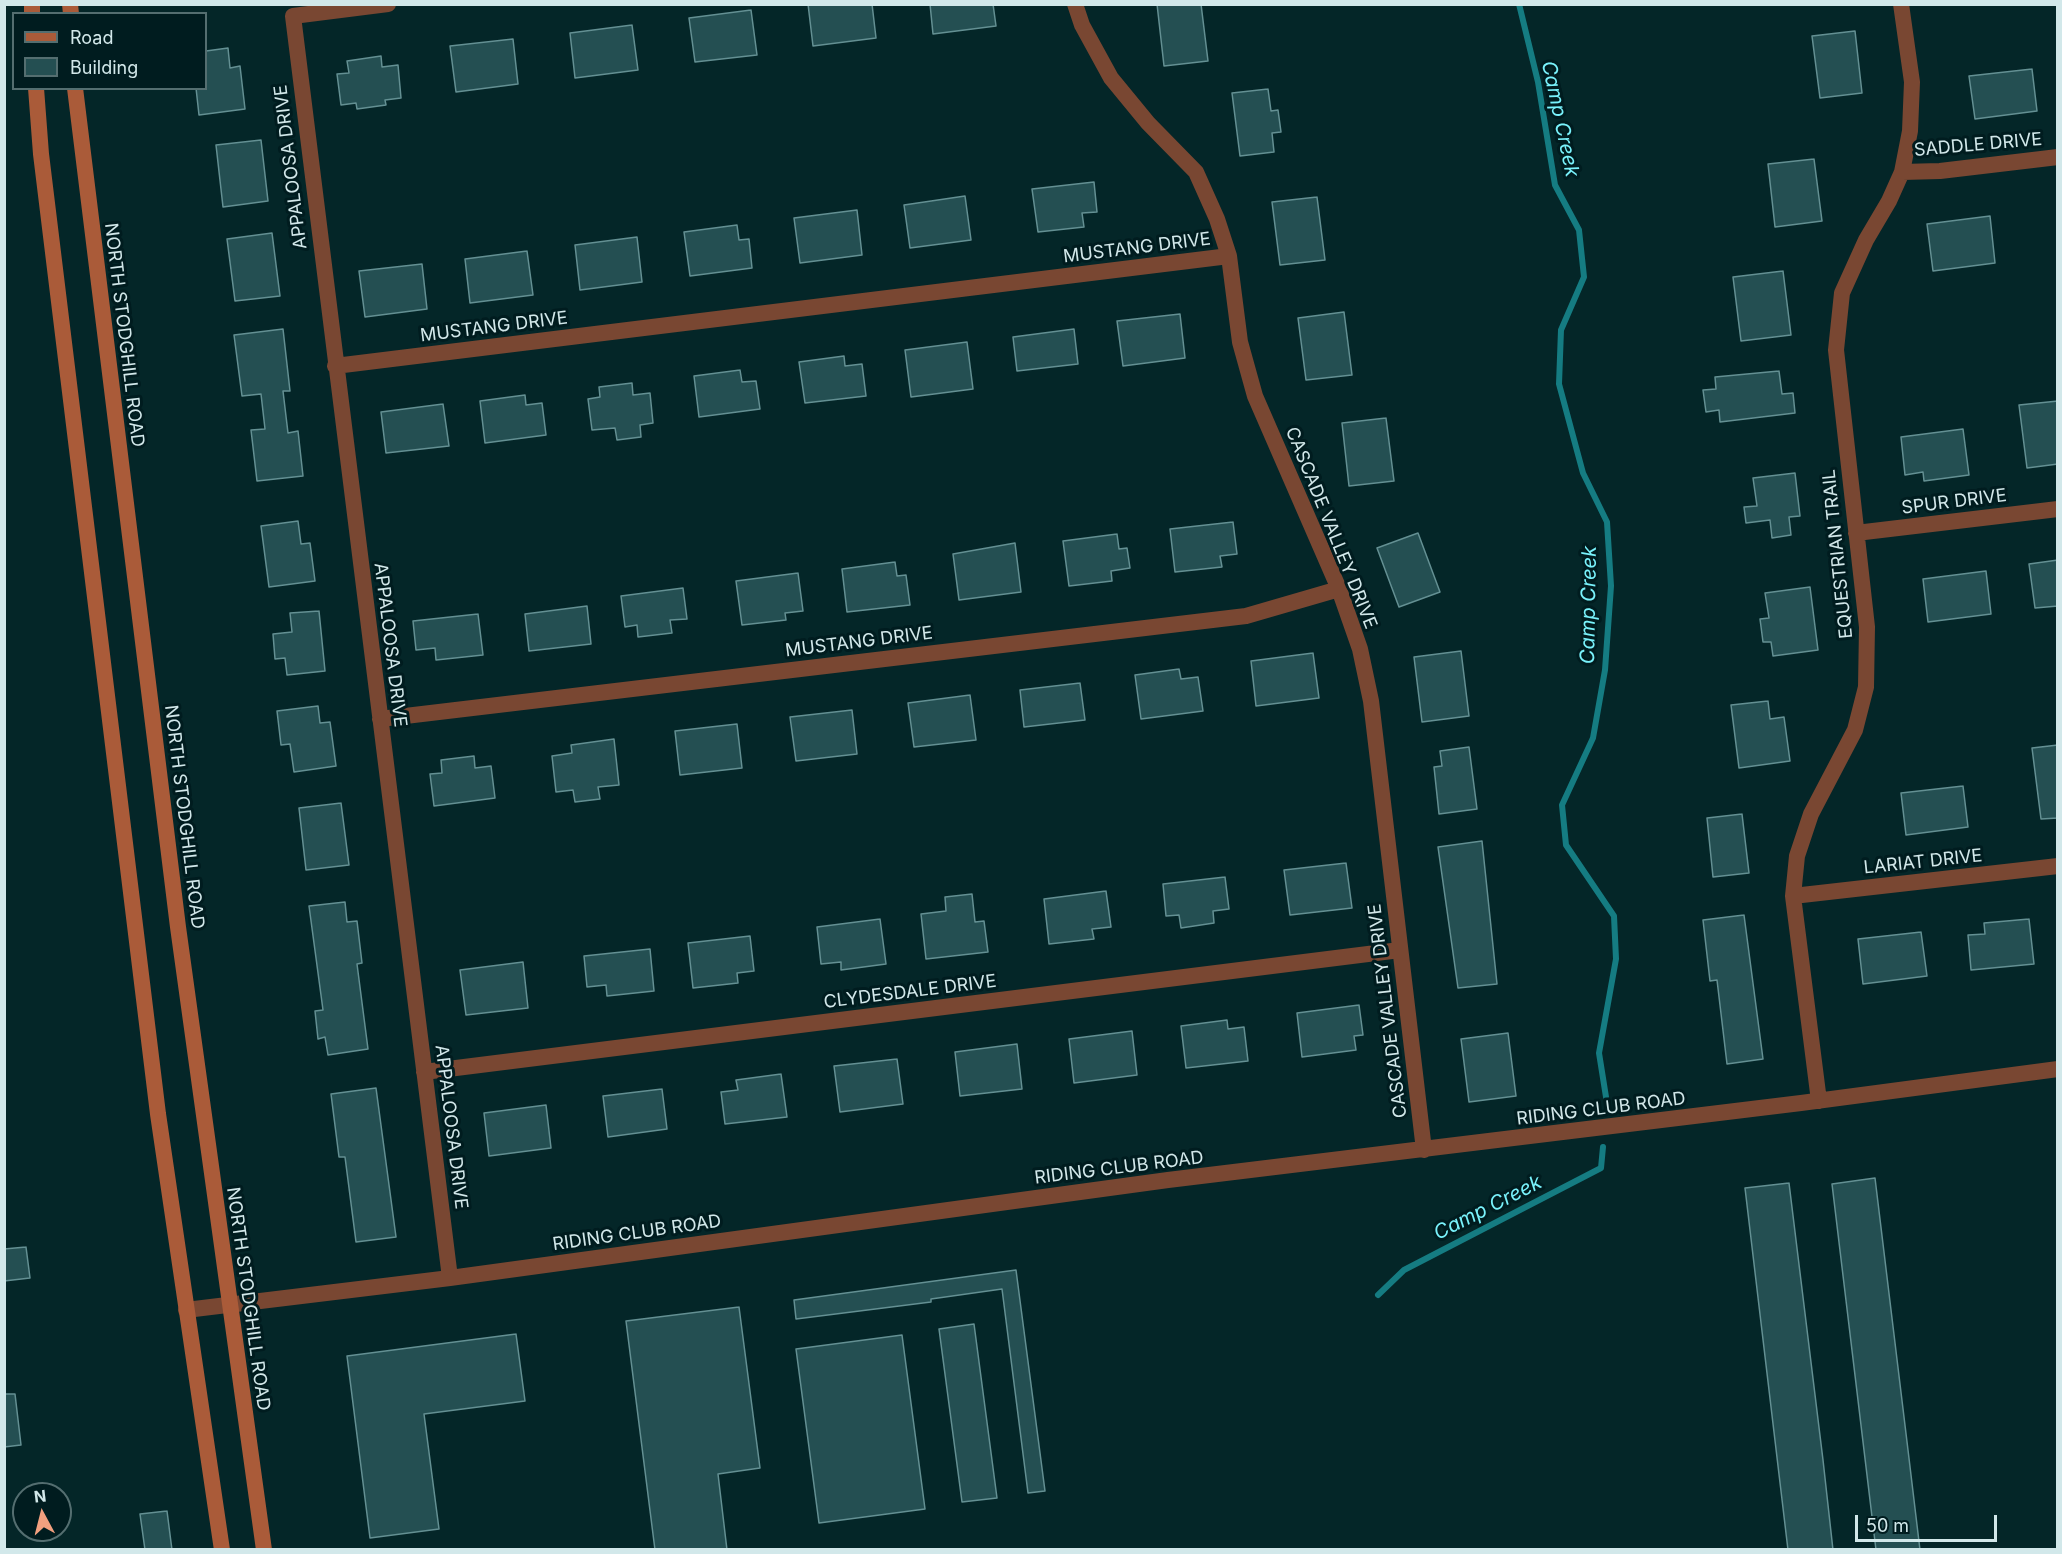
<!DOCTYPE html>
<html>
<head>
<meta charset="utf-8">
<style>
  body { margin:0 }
  #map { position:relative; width:2062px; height:1554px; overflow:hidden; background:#042628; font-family:Inter,sans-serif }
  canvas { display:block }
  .frame { position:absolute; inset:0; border:6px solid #d2e8ea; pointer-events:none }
  .legend { position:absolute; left:12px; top:12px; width:195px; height:78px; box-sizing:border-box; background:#001c1f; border:2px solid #546e70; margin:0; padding:8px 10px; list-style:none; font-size:18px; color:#d2e8ea }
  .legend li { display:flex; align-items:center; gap:12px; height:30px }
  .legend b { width:30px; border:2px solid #546e70 }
  .north { position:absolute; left:12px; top:1482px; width:60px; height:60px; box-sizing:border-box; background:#001c1f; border:2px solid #546e70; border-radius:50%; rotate:353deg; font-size:16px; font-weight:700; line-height:24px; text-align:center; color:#d2e8ea }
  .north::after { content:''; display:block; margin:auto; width:21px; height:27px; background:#f2a07f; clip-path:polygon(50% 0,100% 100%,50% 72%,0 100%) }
  .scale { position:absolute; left:1855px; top:1515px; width:142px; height:27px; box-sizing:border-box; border:3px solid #d2e8ea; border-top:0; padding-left:8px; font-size:18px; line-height:21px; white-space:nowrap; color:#d2e8ea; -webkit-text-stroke:4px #001c1f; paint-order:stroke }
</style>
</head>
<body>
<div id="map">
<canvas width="2062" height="1554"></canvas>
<div class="frame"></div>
<ul class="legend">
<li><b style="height:8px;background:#aa5b39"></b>Road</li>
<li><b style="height:16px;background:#244f52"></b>Building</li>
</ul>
<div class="north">N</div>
<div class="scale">50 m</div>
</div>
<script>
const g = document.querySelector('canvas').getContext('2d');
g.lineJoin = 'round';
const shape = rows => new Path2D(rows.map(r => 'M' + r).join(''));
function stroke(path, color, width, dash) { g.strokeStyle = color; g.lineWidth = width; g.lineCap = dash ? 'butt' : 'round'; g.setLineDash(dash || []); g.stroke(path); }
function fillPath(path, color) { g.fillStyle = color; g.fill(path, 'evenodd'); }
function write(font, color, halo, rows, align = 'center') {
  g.font = font + ' Inter,sans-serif'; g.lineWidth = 6; g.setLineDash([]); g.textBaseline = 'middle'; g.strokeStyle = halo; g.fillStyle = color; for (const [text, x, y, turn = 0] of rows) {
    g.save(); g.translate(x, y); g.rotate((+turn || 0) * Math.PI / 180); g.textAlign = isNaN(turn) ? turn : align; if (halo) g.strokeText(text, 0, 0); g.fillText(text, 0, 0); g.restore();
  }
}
stroke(shape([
  [1519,4,1538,82,1555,185,1579,230,1584,277,1561,330,1559,384,1583,473,1607,522,1611,586,1605,670,1593,738,1562,805,1566,845,1614,916,1616,959,1599,1053,1606,1097],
  [1378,1295,1404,1270,1601,1168,1603,1147]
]), '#157c82', 6);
const building = shape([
  [808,4,872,4,876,38,813,46,808,4],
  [930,4,993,4,996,26,933,34,930,4],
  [1157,4,1201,4,1208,61,1164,66,1157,4],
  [751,10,757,55,695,62,689,18,751,10],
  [632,25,638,70,575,78,570,33,632,25],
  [1855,31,1862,93,1820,98,1812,36,1855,31],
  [513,39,518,84,456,92,450,46,513,39],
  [228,48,230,68,240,66,245,109,199,115,196,88,206,88,206,51,228,48],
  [381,56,382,67,398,65,401,98,385,100,386,105,357,109,356,103,341,105,337,74,349,73,347,61,381,56],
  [2032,69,2037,111,1975,119,1969,76,2032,69],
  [1268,89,1271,111,1278,110,1281,132,1272,133,1274,152,1240,156,1232,93,1268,89],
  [261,140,268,201,223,207,216,145,261,140],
  [1814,159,1822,221,1775,227,1768,164,1814,159],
  [1094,182,1097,212,1082,213,1084,227,1038,232,1032,189,1094,182],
  [965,196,971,240,910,248,904,205,965,196],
  [1317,197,1325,260,1280,265,1272,202,1317,197],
  [857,210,862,255,800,263,794,218,857,210],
  [1990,216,1995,263,1933,271,1927,224,1990,216],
  [737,225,739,240,749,239,752,268,690,276,684,232,737,225],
  [272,233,280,296,235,301,227,239,272,233],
  [637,237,642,282,580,290,575,245,637,237],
  [527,251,533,295,470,303,465,259,527,251],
  [422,264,427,309,365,317,359,271,422,264],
  [1783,271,1791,335,1741,341,1733,277,1783,271],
  [1344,312,1352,375,1306,380,1298,318,1344,312],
  [1180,314,1185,358,1123,366,1117,321,1180,314],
  [283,329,290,391,283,391,288,433,298,431,303,476,257,481,251,430,265,429,261,394,242,396,234,335,283,329],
  [1074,329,1078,364,1017,371,1013,337,1074,329],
  [967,342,973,389,911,397,905,350,967,342],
  [844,356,845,366,862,364,866,396,805,403,799,362,844,356],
  [740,370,742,382,756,381,760,409,699,417,694,376,740,370],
  [1779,371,1782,394,1793,393,1795,413,1720,422,1719,410,1706,412,1703,390,1716,389,1715,377,1779,371],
  [632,383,633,395,650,393,653,423,640,425,641,437,617,440,615,428,592,430,588,399,600,397,599,387,632,383],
  [525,395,526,405,542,403,546,435,485,443,480,401,525,395],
  [2058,401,2058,464,2027,468,2019,405,2058,401],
  [443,404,449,446,386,453,381,412,443,404],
  [1386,418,1394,481,1349,486,1342,423,1386,418],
  [1963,429,1969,475,1924,481,1923,472,1905,475,1901,437,1963,429],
  [1795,473,1800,516,1789,517,1791,535,1772,538,1770,520,1746,523,1744,507,1757,506,1753,478,1795,473],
  [298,521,301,544,310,543,315,581,269,587,261,526,298,521],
  [1233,522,1237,554,1220,556,1222,567,1175,572,1170,529,1233,522],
  [1418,533,1440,592,1399,607,1377,548,1418,533],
  [1117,534,1119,549,1127,548,1130,568,1111,571,1112,581,1069,586,1063,541,1117,534],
  [1015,543,1021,592,959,600,953,554,1015,543],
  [2058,560,2058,606,2035,608,2029,564,2058,560],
  [895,562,897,576,906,575,910,605,847,612,842,569,895,562],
  [1986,571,1991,614,1928,622,1923,579,1986,571],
  [798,573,803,611,785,613,786,620,742,625,736,581,798,573],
  [1810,587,1818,650,1773,656,1771,642,1763,642,1760,619,1769,618,1765,593,1810,587],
  [683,588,687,619,670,620,672,633,638,637,637,625,625,627,621,596,683,588],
  [587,606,591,644,529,651,525,614,587,606],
  [319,611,325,671,287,675,285,658,275,659,273,634,292,632,290,613,319,611],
  [478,614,483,655,436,660,435,648,416,650,413,621,478,614],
  [1461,651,1469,716,1422,722,1414,657,1461,651],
  [1313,653,1319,698,1256,706,1251,661,1313,653],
  [1179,669,1181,679,1198,677,1203,711,1141,719,1135,675,1179,669],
  [1080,683,1085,720,1024,727,1020,690,1080,683],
  [970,695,976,740,914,747,908,703,970,695],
  [1768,701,1770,719,1784,717,1790,761,1739,768,1731,705,1768,701],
  [318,706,320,723,330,722,336,766,294,772,290,744,281,745,277,711,318,706],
  [852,710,857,754,796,761,790,717,852,710],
  [737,724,742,768,680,775,675,731,737,724],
  [614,739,619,785,598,787,600,799,575,802,573,790,556,792,552,756,572,753,571,745,614,739],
  [2058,745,2058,818,2041,819,2032,748,2058,745],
  [1469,747,1477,809,1439,814,1434,767,1442,766,1440,751,1469,747],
  [474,756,475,768,491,766,495,798,434,806,430,774,442,773,441,760,474,756],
  [1963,786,1968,827,1906,835,1901,793,1963,786],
  [341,803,349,865,306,870,299,808,341,803],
  [1742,814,1749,873,1713,877,1707,818,1742,814],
  [1482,841,1497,984,1458,988,1438,847,1482,841],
  [1346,863,1352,908,1290,915,1284,870,1346,863],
  [1225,877,1229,909,1213,911,1214,923,1181,928,1179,915,1166,916,1163,884,1225,877],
  [1106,891,1111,927,1092,929,1094,939,1049,944,1044,899,1106,891],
  [972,894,975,922,984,921,988,952,926,959,921,914,946,911,945,897,972,894],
  [345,902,347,922,357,921,362,963,357,964,368,1049,328,1055,325,1037,318,1039,315,1011,323,1010,309,906,345,902],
  [1744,915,1763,1059,1727,1064,1717,980,1710,981,1703,920,1744,915],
  [880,919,886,964,841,970,841,962,821,964,817,927,880,919],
  [2029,919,2034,964,1971,970,1968,935,1985,934,1984,923,2029,919],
  [1921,932,1927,976,1863,984,1858,939,1921,932],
  [750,936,754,971,737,973,738,983,693,988,688,943,750,936],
  [650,949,654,991,607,996,606,985,587,987,584,956,650,949],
  [523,962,528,1008,466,1015,460,970,523,962],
  [1359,1005,1363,1035,1354,1036,1356,1050,1302,1057,1297,1013,1359,1005],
  [1227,1020,1228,1029,1244,1027,1248,1061,1186,1068,1181,1026,1227,1020],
  [1132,1031,1137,1075,1074,1083,1069,1039,1132,1031],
  [1508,1033,1516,1096,1469,1102,1461,1039,1508,1033],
  [1017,1044,1022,1089,960,1096,955,1052,1017,1044],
  [897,1059,903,1104,840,1112,834,1066,897,1059],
  [781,1074,787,1117,725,1124,721,1092,738,1090,736,1080,781,1074],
  [376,1088,396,1237,356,1242,345,1157,339,1157,331,1094,376,1088],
  [662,1089,667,1129,608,1137,603,1096,662,1089],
  [546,1105,551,1148,489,1156,484,1113,546,1105],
  [1875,1178,1908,1450,1920,1550,1876,1550,1832,1184,1875,1178],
  [1789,1183,1823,1460,1833,1550,1788,1550,1745,1188,1789,1183],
  [26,1247,30,1278,4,1281,4,1249,26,1247],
  [1016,1270,1045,1491,1028,1493,1002,1289,931,1299,931,1302,796,1319,794,1300,1016,1270],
  [739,1307,760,1468,718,1474,727,1550,655,1550,626,1321,739,1307],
  [974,1324,997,1498,962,1502,939,1329,974,1324],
  [516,1334,525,1401,424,1414,439,1529,370,1538,347,1356,516,1334],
  [902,1335,925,1509,819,1523,796,1349,902,1335],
  [4,1394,15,1394,21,1445,4,1447,4,1394],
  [167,1511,172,1550,145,1550,140,1514,167,1511]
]);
fillPath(building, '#244f52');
stroke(building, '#649093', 1.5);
stroke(shape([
  [388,4,293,16,450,1278],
  [1075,4,1082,25,1111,78,1148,123,1196,172,1217,219,1229,256,1240,342,1255,396,1339,589,1360,649,1371,701,1424,1150],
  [1902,172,1940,171,2058,157],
  [335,366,1229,256],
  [1856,533,2058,509],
  [380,719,1246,616,1339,589],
  [1793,896,2058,866],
  [424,1072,1400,950],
  [1819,1101,1793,896,1797,856,1811,814,1855,730,1866,687,1867,627,1836,350,1842,293,1866,240,1889,201,1902,172,1910,131,1912,82,1901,4],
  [186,1310,450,1278,1168,1180,1801,1103,2058,1069]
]), '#794732', 16);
stroke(shape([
  [32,4,32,14],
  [70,4,71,14],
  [36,88,41,154,158,1114,222,1550],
  [75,88,178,927,264,1550]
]), '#aa5b39', 16);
write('18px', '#d2e8ea', '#001c1f', [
  ["SADDLE DRIVE",1978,145,-5],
  ["APPALOOSA DRIVE",291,167,-97],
  ["MUSTANG DRIVE",1137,248,-7],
  ["MUSTANG DRIVE",494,327,-7],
  ["NORTH STODGHILL ROAD",124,335,83],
  ["SPUR DRIVE",1954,502,-7],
  ["CASCADE VALLEY DRIVE",1331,528,68],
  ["EQUESTRIAN TRAIL",1838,554,-96],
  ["MUSTANG DRIVE",859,642,-7],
  ["APPALOOSA DRIVE",390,645,83],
  ["NORTH STODGHILL ROAD",184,817,83],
  ["LARIAT DRIVE",1923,862,-6],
  ["CLYDESDALE DRIVE",910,992,-7],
  ["CASCADE VALLEY DRIVE",1388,1011,-97],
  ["RIDING CLUB ROAD",1601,1109,-7],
  ["APPALOOSA DRIVE",451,1127,83],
  ["RIDING CLUB ROAD",1119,1168,-7],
  ["RIDING CLUB ROAD",637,1233,-8],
  ["NORTH STODGHILL ROAD",248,1299,82]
]);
write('italic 20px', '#79f3fc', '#001c1f', [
  ["Camp Creek",1560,119,78],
  ["Camp Creek",1589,605,-89],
  ["Camp Creek",1488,1208,-27]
]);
</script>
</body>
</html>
